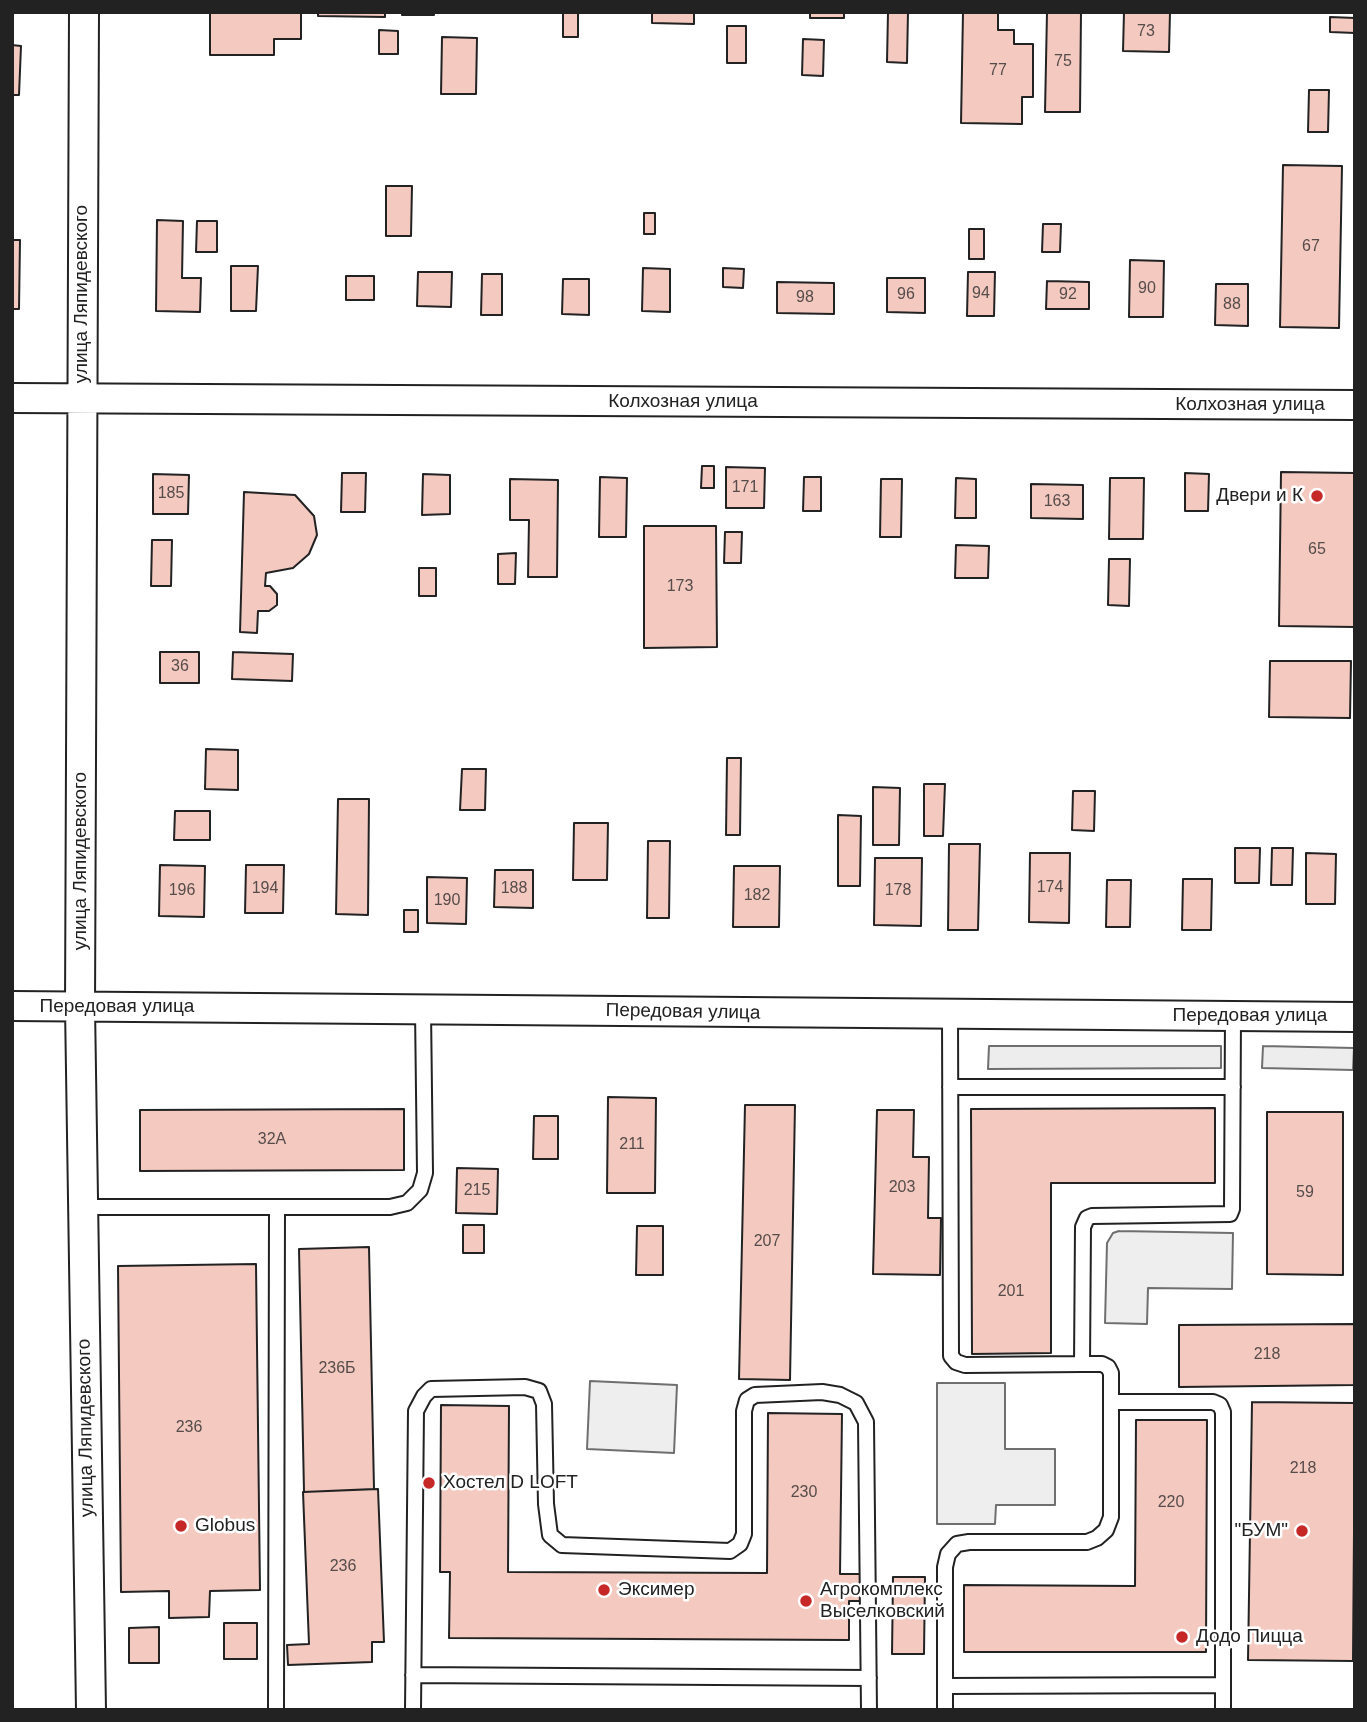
<!DOCTYPE html>
<html>
<head>
<meta charset="utf-8">
<style>
  body { margin:0 }
  #map { position:relative; width:1367px; height:1722px; overflow:hidden; background:#fff; font-family:Arial,sans-serif }
  canvas { display:block }
  .frame { position:absolute; inset:0; border:14px solid #222; pointer-events:none }
</style>
</head>
<body>
<div id="map">
<canvas width="1367" height="1722"></canvas>
<div class="frame"></div>
</div>
<script>
const g = document.querySelector('canvas').getContext('2d');
g.lineJoin = 'round';
function fillPath(path, color) { g.fillStyle = color; g.fill(path, 'evenodd'); }
const shape = rows => new Path2D(rows.map(r => 'M' + r).join(''));
function stroke(path, color, width, dash) { g.strokeStyle = color; g.lineWidth = width; g.lineCap = dash ? 'butt' : 'round'; g.setLineDash(dash || []); g.stroke(path); }
function write(font, color, halo, rows, align = 'center') {
  g.font = font + ' Arial,sans-serif'; g.lineWidth = 5; g.setLineDash([]); g.textBaseline = 'middle'; g.strokeStyle = halo; g.fillStyle = color; for (const [text, x, y, turn = 0] of rows) {
    g.save(); g.translate(x, y); g.rotate((+turn || 0) * Math.PI / 180); g.textAlign = isNaN(turn) ? turn : align; if (halo) g.strokeText(text, 0, 0); g.fillText(text, 0, 0); g.restore();
  }
}
const green = shape([
  [1119,1231,1233,1233,1232,1289,1148,1288,1147,1324,1105,1323,1107,1243,1113,1233,1119,1231],
  [590,1381,677,1385,674,1453,587,1449,590,1381],
  [937,1383,1005,1383,1005,1449,1055,1449,1055,1505,996,1505,995,1524,937,1524,937,1383]
]);
fillPath(green, '#eee');
stroke(green, '#6f6f6f', 2);
const parking = shape([
  [989,1046,1221,1046,1221,1068,988,1069,989,1046],
  [1263,1046,1354,1048,1353,1070,1262,1068,1263,1046]
]);
fillPath(parking, '#ededed');
stroke(parking, '#6f6f6f', 2);
const building = shape([
  [210,12,301,12,301,39,274,39,274,55,210,55,210,12],
  [318,12,385,12,385,17,318,16,318,12],
  [402,12,434,12,434,15,402,15,402,12],
  [563,12,578,12,578,37,563,37,563,12],
  [652,12,694,12,694,24,652,23,652,12],
  [810,12,844,12,844,18,810,18,810,12],
  [888,12,908,12,907,63,887,62,888,12],
  [963,12,998,12,998,30,1014,30,1014,44,1033,44,1033,97,1022,97,1022,124,961,123,963,12],
  [1047,12,1081,12,1080,112,1045,112,1047,12],
  [1124,12,1170,12,1169,52,1123,51,1124,12],
  [1330,17,1355,18,1355,33,1330,32,1330,17],
  [727,26,746,26,746,63,727,63,727,26],
  [379,30,398,31,398,54,379,54,379,30],
  [442,37,477,38,476,94,441,94,442,37],
  [803,39,824,40,823,76,802,75,803,39],
  [12,45,21,46,19,95,12,95,12,45],
  [1309,90,1329,90,1328,132,1308,132,1309,90],
  [1283,165,1342,166,1339,328,1280,327,1283,165],
  [386,186,412,186,411,236,386,236,386,186],
  [644,213,655,213,655,234,644,234,644,213],
  [157,220,183,221,182,278,201,278,200,312,156,311,157,220],
  [197,221,217,221,217,252,196,252,197,221],
  [1043,224,1061,224,1060,252,1042,252,1043,224],
  [969,229,984,229,984,259,969,259,969,229],
  [12,240,20,240,19,309,12,309,12,240],
  [1130,260,1164,261,1163,317,1129,317,1130,260],
  [231,266,258,266,256,311,231,311,231,266],
  [643,268,670,269,670,312,642,311,643,268],
  [723,268,744,269,743,288,723,287,723,268],
  [418,272,452,272,451,307,417,306,418,272],
  [968,272,995,272,994,316,967,316,968,272],
  [482,274,502,274,502,315,481,315,482,274],
  [346,276,374,276,374,300,346,300,346,276],
  [887,278,925,278,925,313,887,312,887,278],
  [563,279,589,279,589,315,562,314,563,279],
  [1047,281,1089,282,1089,309,1046,309,1047,281],
  [777,282,834,283,834,314,777,313,777,282],
  [1216,284,1248,284,1248,326,1215,325,1216,284],
  [702,466,714,466,714,488,701,488,702,466],
  [726,467,765,468,764,508,726,508,726,467],
  [1281,472,1355,473,1355,627,1279,626,1281,472],
  [342,473,366,473,365,512,341,512,342,473],
  [1185,473,1209,474,1208,511,1185,511,1185,473],
  [153,474,189,475,188,514,153,514,153,474],
  [423,474,450,475,450,514,422,515,423,474],
  [600,477,627,478,626,537,599,537,600,477],
  [804,477,821,477,821,511,803,511,804,477],
  [956,478,976,479,976,518,955,518,956,478],
  [1110,478,1144,478,1143,539,1109,539,1110,478],
  [510,479,558,480,557,577,528,577,529,520,510,520,510,479],
  [881,479,902,479,901,537,880,537,881,479],
  [1031,484,1083,485,1083,519,1031,518,1031,484],
  [244,492,295,495,314,516,317,535,309,554,293,568,266,573,265,586,270,586,277,594,277,605,269,611,258,611,257,633,240,632,244,492],
  [644,526,716,526,717,647,644,648,644,526],
  [725,532,742,532,741,563,724,563,725,532],
  [152,540,172,540,171,586,151,586,152,540],
  [956,545,989,546,988,578,955,578,956,545],
  [516,553,515,584,498,584,498,554,516,553],
  [1109,559,1130,559,1129,606,1108,605,1109,559],
  [419,568,436,568,436,596,419,596,419,568],
  [160,652,199,652,199,683,160,683,160,652],
  [233,652,293,654,292,681,232,679,233,652],
  [1270,661,1351,661,1350,718,1269,717,1270,661],
  [206,749,238,750,238,790,205,789,206,749],
  [727,758,741,758,740,835,726,835,727,758],
  [462,769,486,769,485,810,460,810,462,769],
  [924,784,945,784,943,836,924,836,924,784],
  [873,787,900,788,899,845,873,845,873,787],
  [1073,791,1095,791,1094,831,1072,830,1073,791],
  [338,799,369,799,368,915,336,914,338,799],
  [175,811,210,811,210,840,174,840,175,811],
  [838,815,861,816,860,886,838,886,838,815],
  [574,823,608,823,607,880,573,880,574,823],
  [648,841,670,841,669,918,647,918,648,841],
  [949,844,980,844,978,930,948,930,949,844],
  [1235,848,1260,848,1259,883,1235,883,1235,848],
  [1272,848,1293,848,1292,885,1271,885,1272,848],
  [1030,853,1070,853,1069,923,1029,922,1030,853],
  [1306,853,1336,854,1335,904,1306,904,1306,853],
  [875,858,922,858,921,926,874,925,875,858],
  [160,865,205,866,204,917,159,916,160,865],
  [246,865,284,865,283,913,245,913,246,865],
  [734,866,780,866,779,927,733,927,734,866],
  [495,870,533,870,533,908,494,907,495,870],
  [427,877,467,878,466,924,427,923,427,877],
  [1183,879,1212,879,1211,930,1182,930,1183,879],
  [1107,880,1131,880,1130,927,1106,927,1107,880],
  [404,910,418,910,418,932,404,932,404,910],
  [608,1097,656,1098,655,1193,607,1193,608,1097],
  [745,1105,795,1105,790,1380,739,1379,745,1105],
  [1215,1108,1215,1183,1051,1183,1051,1353,972,1354,971,1109,1215,1108],
  [404,1109,404,1170,140,1171,140,1110,404,1109],
  [877,1110,914,1110,913,1157,929,1157,928,1218,941,1218,940,1275,873,1274,877,1110],
  [1267,1112,1343,1112,1343,1275,1267,1274,1267,1112],
  [534,1116,558,1116,558,1159,533,1159,534,1116],
  [457,1168,498,1169,497,1214,456,1213,457,1168],
  [463,1225,484,1225,484,1253,463,1253,463,1225],
  [637,1226,663,1226,663,1275,636,1275,637,1226],
  [369,1247,374,1489,304,1492,299,1249,369,1247],
  [256,1264,260,1590,210,1591,209,1617,169,1618,169,1591,121,1592,118,1266,256,1264],
  [1355,1324,1355,1385,1179,1387,1179,1325,1355,1324],
  [1252,1402,1355,1403,1353,1661,1248,1660,1252,1402],
  [441,1405,509,1406,508,1572,767,1573,768,1413,842,1414,840,1574,860,1574,860,1601,849,1601,849,1640,449,1638,450,1572,440,1572,441,1405],
  [1136,1420,1207,1420,1206,1652,964,1652,964,1585,1135,1586,1136,1420],
  [378,1489,384,1642,372,1642,372,1662,288,1665,287,1645,309,1644,303,1492,378,1489],
  [893,1577,925,1577,924,1654,892,1654,893,1577],
  [224,1623,257,1623,257,1659,224,1659,224,1623],
  [159,1627,159,1663,129,1663,129,1628,159,1627]
]);
fillPath(building, '#f3c9c0');
stroke(building, '#222', 2);
const lane = shape([
  [950,1014,951,1356,956,1362,965,1365,1082,1364],
  [950,1087,1233,1087],
  [83,1207,390,1207,407,1203,420,1190,425,1173,423,1010],
  [413,1675,869,1678],
  [945,1686,1223,1685],
  [276,1710,277,1207],
  [413,1710,416,1411,424,1396,431,1389,525,1387,539,1391,544,1404,546,1504,550,1535,562,1545,730,1551,740,1544,744,1534,744,1411,747,1400,755,1395,822,1392,840,1395,856,1403,866,1422,869,1710],
  [945,1710,945,1567,948,1554,957,1544,969,1542,1087,1542,1097,1538,1106,1530,1111,1517,1111,1402],
  [1223,1710,1223,1412,1220,1405,1213,1402,1111,1402,1111,1373,1108,1367,1102,1364,1082,1364,1083,1227,1087,1218,1092,1216,1230,1214,1232,1209,1233,1016]
]);
const street = shape([
  [84,12,80,1007,91,1710],
  [12,398,1355,405],
  [12,1006,1355,1017]
]);
stroke(lane, '#222', 18);
stroke(street, '#222', 32);
stroke(lane, '#fff', 14);
stroke(street, '#fff', 28);
for (const [x, y, r, color] of [
  [1317,496,7,"#c62828"],
  [429,1483,7,"#c62828"],
  [181,1526,7,"#c62828"],
  [1302,1531,7,"#c62828"],
  [604,1590,7,"#c62828"],
  [806,1601,7,"#c62828"],
  [1182,1637,7,"#c62828"]
]) { const dot = new Path2D(); dot.arc(x, y, r, 0, 2 * Math.PI); g.fillStyle = color; g.fill(dot); stroke(dot, '#fff', 2.5); }
write('16px', '#564c4a', null, [
  ["73",1146,32],
  ["75",1063,62],
  ["77",998,71],
  ["67",1311,247],
  ["90",1147,289],
  ["94",981,294],
  ["96",906,295],
  ["92",1068,295],
  ["98",805,298],
  ["88",1232,305],
  ["171",745,488],
  ["185",171,494],
  ["163",1057,502],
  ["65",1317,550],
  ["173",680,587],
  ["36",180,667],
  ["174",1050,888],
  ["194",265,889],
  ["188",514,889],
  ["196",182,891],
  ["178",898,891],
  ["182",757,896],
  ["190",447,901],
  ["32А",272,1140],
  ["211",632,1145],
  ["203",902,1188],
  ["215",477,1191],
  ["59",1305,1193],
  ["207",767,1242],
  ["201",1011,1292],
  ["218",1267,1355],
  ["236Б",337,1369],
  ["236",189,1428],
  ["218",1303,1469],
  ["230",804,1493],
  ["220",1171,1503],
  ["236",343,1567]
]);
write('19px', '#222', '#fff', [
  ["улица Ляпидевского",82,294,-90],
  ["Колхозная улица",683,402],
  ["Колхозная улица",1250,405],
  ["улица Ляпидевского",81,861,-90],
  ["Передовая улица",117,1007],
  ["Передовая улица",683,1012,1],
  ["Передовая улица",1250,1016],
  ["улица Ляпидевского",86,1428,-91]
]);
write('19px', '#222', '#fff', [
  ["Двери и К",1303,496,"right"],
  ["Хостел D LOFT",443,1483],
  ["Globus",195,1526],
  ["\"БУМ\"",1288,1531,"right"],
  ["Эксимер",618,1590],
  ["Агрокомплекс",820,1590],
  ["Выселковский",820,1612],
  ["Додо Пицца",1196,1637]
], 'left');
</script>
</body>
</html>
